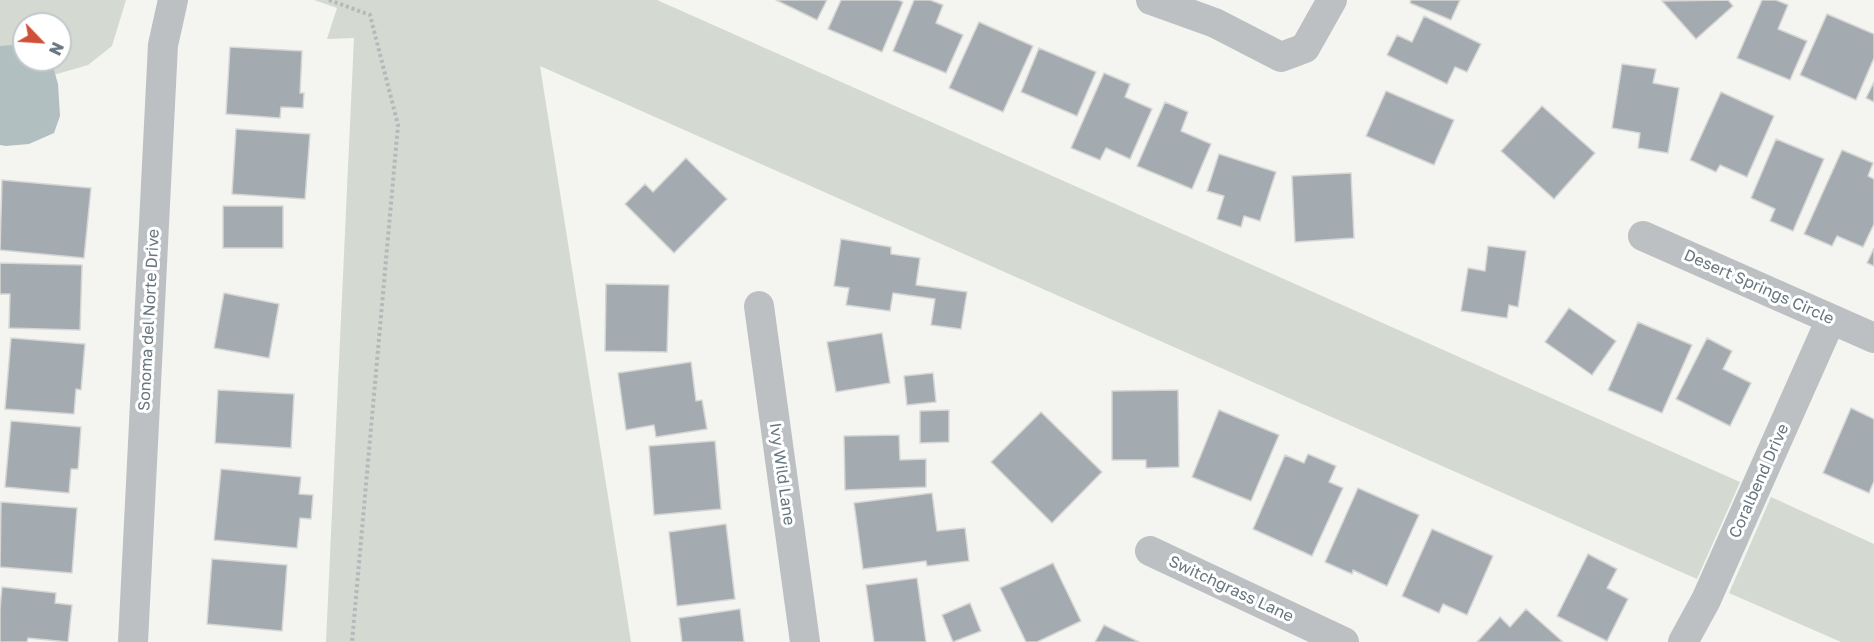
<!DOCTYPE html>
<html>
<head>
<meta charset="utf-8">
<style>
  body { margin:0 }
  #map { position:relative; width:1874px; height:642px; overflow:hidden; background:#f4f4f1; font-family:"Golos Text",sans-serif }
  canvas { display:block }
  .north { position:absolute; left:12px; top:12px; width:60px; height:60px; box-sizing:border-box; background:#fff; border:2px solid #c2c8cc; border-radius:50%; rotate:115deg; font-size:16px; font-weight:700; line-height:24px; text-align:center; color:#67767f }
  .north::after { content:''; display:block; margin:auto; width:21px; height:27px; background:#ce5038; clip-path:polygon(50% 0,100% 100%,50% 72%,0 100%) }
</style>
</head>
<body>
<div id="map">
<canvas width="1874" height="642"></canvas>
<div class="north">N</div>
</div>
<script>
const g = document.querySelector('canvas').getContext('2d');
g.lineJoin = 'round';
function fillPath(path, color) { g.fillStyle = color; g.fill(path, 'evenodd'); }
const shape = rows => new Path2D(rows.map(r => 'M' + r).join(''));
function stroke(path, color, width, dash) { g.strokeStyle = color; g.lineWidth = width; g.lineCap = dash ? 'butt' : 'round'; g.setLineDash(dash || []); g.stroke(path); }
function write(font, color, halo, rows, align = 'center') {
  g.font = font + ' "Golos Text",sans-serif'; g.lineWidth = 6; g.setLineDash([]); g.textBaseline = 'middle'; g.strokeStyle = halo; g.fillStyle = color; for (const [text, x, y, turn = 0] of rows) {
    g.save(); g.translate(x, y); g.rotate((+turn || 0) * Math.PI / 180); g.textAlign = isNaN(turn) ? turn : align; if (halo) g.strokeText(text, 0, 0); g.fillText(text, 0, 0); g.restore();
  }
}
fillPath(shape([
  [0,0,126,0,112,46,88,65,50,76,0,116],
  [24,24,60,24,60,60,24,60],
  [314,0,657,0,1740,482,1697,579,540,66,631,642,326,642,354,38,327,39,337,8],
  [1771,497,1874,544,1874,642,1841,642,1729,593]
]), '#d4d9d1');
fillPath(shape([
  [24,44,24,60,49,60,52,63,58,84,60,116,54,133,29,144,6,146,0,145,0,46]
]), '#b2bfc1');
const building = shape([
  [776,0,827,0,817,20,776,0],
  [841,0,898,0,903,2,882,52,828,29,841,0],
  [914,0,930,0,943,5,936,23,963,35,946,73,893,51,914,0],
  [1411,0,1460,0,1451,20,1410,3,1411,0],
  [1728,0,1733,6,1696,39,1662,1,1728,0],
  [1762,0,1776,0,1788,5,1778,29,1807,41,1790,80,1737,58,1762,0],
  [1827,14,1874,34,1874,58,1856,100,1800,75,1827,14],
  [1424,16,1481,44,1467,72,1455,67,1447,84,1387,55,1397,35,1412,42,1424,16],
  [979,22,1033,46,1003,112,949,88,979,22],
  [230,47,302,51,300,93,304,93,303,108,281,107,280,118,226,114,230,47],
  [1039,48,1096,72,1077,116,1021,92,1039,48],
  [1622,64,1656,69,1653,83,1679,88,1668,153,1638,148,1640,133,1612,128,1622,64],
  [1104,73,1130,84,1125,97,1152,109,1130,159,1106,148,1100,160,1071,148,1104,73],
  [1874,82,1874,102,1866,98,1874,82],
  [1386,91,1454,120,1434,165,1366,136,1386,91],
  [1721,92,1774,116,1747,177,1720,165,1716,172,1690,160,1721,92],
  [1165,102,1188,112,1181,131,1211,144,1192,189,1137,166,1165,102],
  [1542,106,1595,153,1554,199,1501,151,1542,106],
  [236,129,310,134,305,199,232,194,236,129],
  [1776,139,1824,159,1793,231,1770,221,1775,209,1751,198,1776,139],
  [1842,150,1873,163,1868,176,1874,179,1874,224,1863,247,1837,236,1832,246,1804,234,1842,150],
  [1219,154,1276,172,1260,221,1244,216,1241,227,1217,219,1224,196,1207,191,1219,154],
  [686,158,727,199,674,253,625,204,645,184,653,192,686,158],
  [1351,173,1354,238,1295,242,1292,176,1351,173],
  [2,180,91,188,84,258,0,250,2,180],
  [223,206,283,206,283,248,223,248,223,206],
  [841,239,891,247,891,254,920,258,916,285,967,292,961,329,931,325,935,299,893,293,890,311,846,305,849,288,834,286,841,239],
  [1488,246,1526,251,1518,307,1509,305,1507,318,1461,311,1468,268,1485,271,1488,246],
  [1874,248,1874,266,1867,263,1874,248],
  [0,263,82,265,80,330,9,328,10,294,0,294,0,263],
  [606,284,669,285,667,352,605,351,606,284],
  [224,293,279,304,269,358,214,348,224,293],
  [1569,308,1616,341,1592,375,1545,342,1569,308],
  [1638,322,1692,345,1662,413,1608,390,1638,322],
  [882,333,890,383,836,392,827,342,882,333],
  [11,338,85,344,81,390,76,389,74,414,5,409,11,338],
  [1707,338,1732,351,1723,369,1751,383,1730,426,1676,399,1707,338],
  [691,362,696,401,702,400,707,429,656,437,654,425,626,430,618,373,691,362],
  [933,373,936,402,907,405,904,376,933,373],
  [218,390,294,394,291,448,215,443,218,390],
  [1178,390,1179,467,1146,468,1146,460,1112,460,1112,391,1178,390],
  [1851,408,1874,419,1874,481,1869,493,1823,473,1851,408],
  [949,410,949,442,920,443,920,411,949,410],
  [1219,410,1279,435,1251,501,1192,477,1219,410],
  [1041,412,1102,472,1052,523,991,462,1041,412],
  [11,421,81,427,78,469,71,469,69,493,5,487,11,421],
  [899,435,900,460,926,459,926,487,845,490,844,436,899,435],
  [715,441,721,509,654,515,649,446,715,441],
  [1308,454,1336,466,1329,482,1343,488,1312,556,1253,529,1285,455,1304,463,1308,454],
  [221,469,301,477,299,494,313,495,311,519,300,518,297,548,214,540,221,469],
  [1358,488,1419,515,1387,586,1353,570,1352,574,1325,562,1358,488],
  [932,493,937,531,965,528,969,561,927,566,926,561,863,569,854,503,932,493],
  [1,502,77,508,72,573,0,567,1,502],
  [726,524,735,599,677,606,669,532,726,524],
  [1432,529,1493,556,1467,615,1443,604,1439,613,1402,596,1432,529],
  [1588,554,1617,569,1607,588,1628,599,1607,641,1557,616,1588,554],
  [212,559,287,565,282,631,207,624,212,559],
  [1053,563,1081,621,1037,642,1026,642,1000,588,1053,563],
  [917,578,926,642,874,642,866,585,917,578],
  [2,587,56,593,55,603,72,605,68,642,28,638,27,642,0,642,0,609,2,587],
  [970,603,981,631,953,642,942,615,970,603],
  [740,609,744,642,682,642,679,618,740,609],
  [1526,609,1563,642,1477,642,1500,617,1510,627,1526,609],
  [1104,625,1139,642,1095,642,1104,625]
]);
fillPath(building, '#a4abb0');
stroke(building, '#d6d6d4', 1.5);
stroke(shape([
  [329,0,370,15,398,125,352,642]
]), '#b6b9bb', 4, [3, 3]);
stroke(shape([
  [1151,0,1215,23,1281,57,1305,48,1332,0],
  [1643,236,1874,338],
  [759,306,805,642],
  [1150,551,1344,642],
  [133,642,163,45,173,0],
  [1683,642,1706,600,1831,319]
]), '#bcc0c3', 30);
write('16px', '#67767f', '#fff', [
  ["Desert Springs Circle",1759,287,24],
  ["Sonoma del Norte Drive",149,320,-87],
  ["Ivy Wild Lane",782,474,82],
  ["Coralbend Drive",1759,481,-66],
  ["Switchgrass Lane",1231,589,25]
]);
</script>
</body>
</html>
